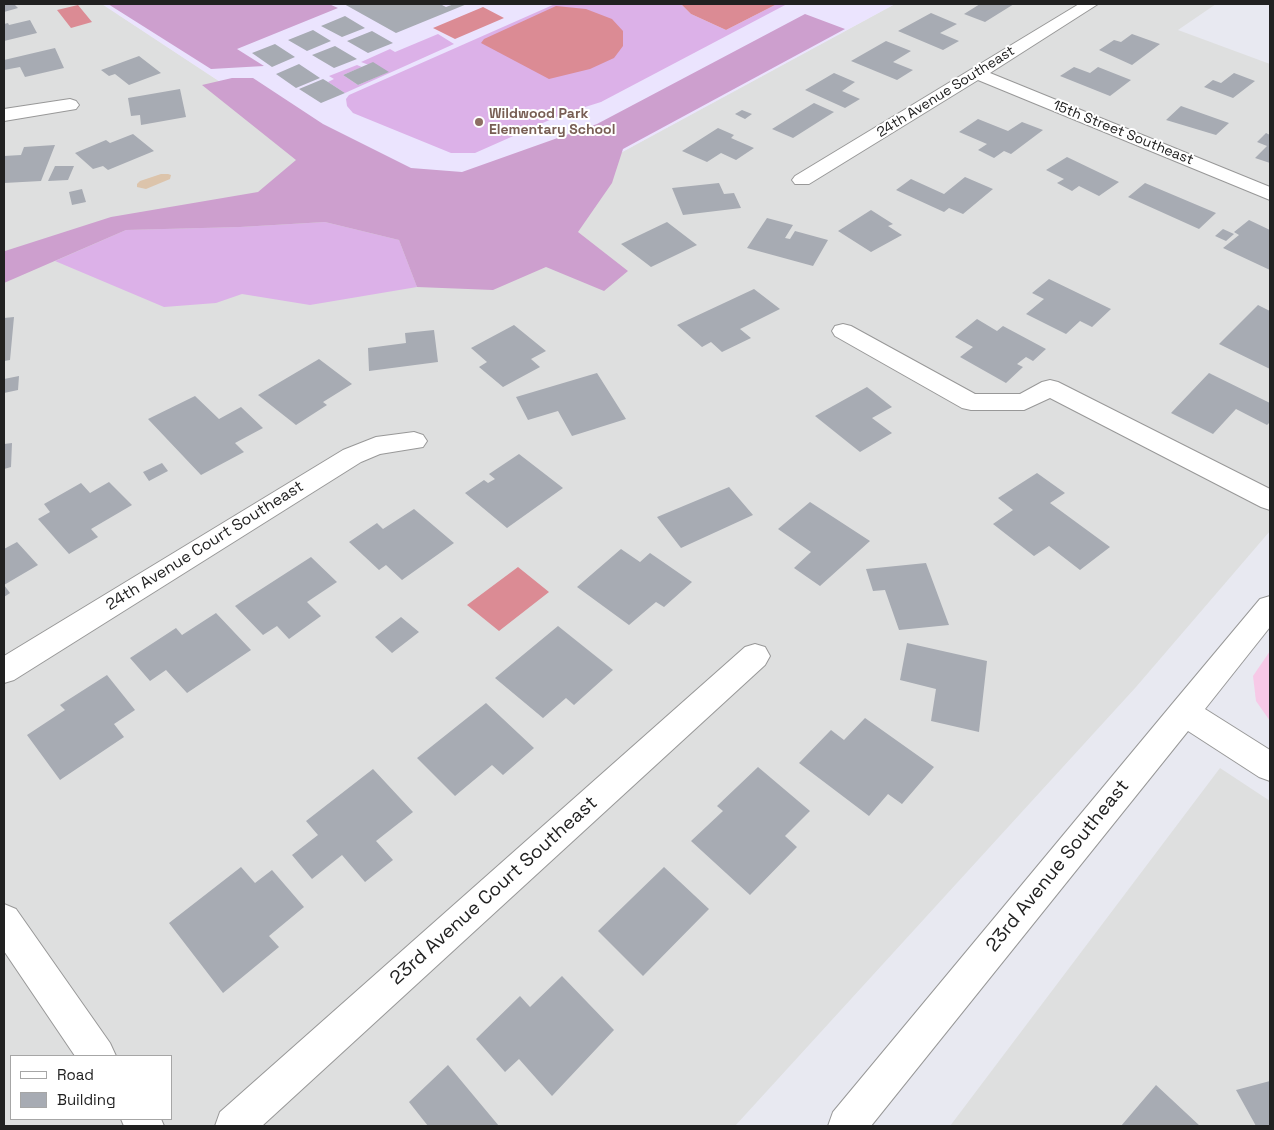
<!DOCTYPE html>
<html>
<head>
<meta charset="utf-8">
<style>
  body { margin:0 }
  #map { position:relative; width:1274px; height:1130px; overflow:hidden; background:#e8e9f1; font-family:"Space Grotesk",sans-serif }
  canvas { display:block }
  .frame { position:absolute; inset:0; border:5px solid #212121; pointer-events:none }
  .legend { position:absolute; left:10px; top:1055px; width:162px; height:65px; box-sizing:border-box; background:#fff; border:1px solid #a6a6a6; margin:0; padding:6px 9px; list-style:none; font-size:15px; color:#212121 }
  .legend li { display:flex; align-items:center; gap:10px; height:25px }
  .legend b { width:25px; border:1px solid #a6a6a6 }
</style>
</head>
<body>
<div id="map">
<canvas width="1274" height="1130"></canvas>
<div class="frame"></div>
<ul class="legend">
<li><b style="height:6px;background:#fff"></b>Road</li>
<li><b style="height:14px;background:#a7abb3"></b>Building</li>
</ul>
</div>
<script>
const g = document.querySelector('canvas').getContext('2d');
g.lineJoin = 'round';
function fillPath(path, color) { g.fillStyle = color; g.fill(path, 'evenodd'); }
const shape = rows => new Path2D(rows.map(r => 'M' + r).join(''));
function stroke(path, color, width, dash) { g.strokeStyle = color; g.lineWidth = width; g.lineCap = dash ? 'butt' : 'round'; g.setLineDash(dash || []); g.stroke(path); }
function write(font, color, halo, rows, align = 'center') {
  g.font = font + ' "Space Grotesk",sans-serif'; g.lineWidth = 4; g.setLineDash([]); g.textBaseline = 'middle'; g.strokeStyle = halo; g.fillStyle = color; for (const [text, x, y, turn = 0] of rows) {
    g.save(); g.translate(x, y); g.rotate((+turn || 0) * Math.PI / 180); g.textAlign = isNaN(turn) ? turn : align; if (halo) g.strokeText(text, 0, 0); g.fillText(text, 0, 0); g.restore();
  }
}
fillPath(shape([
  [4,4,102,4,460,240,895,4,1216,4,1178,30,1270,64,1270,531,1136,687,735,1126,4,1126],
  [11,1056,171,1056,171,1119,11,1119],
  [1220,768,1270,801,1270,1126,950,1126]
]), '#dedfdf');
fillPath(shape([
  [102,4,895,4,460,240]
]), '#ebe4fe');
fillPath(shape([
  [555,4,681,4,691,14,726,30,777,4,787,4,601,102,563,114,475,153,451,153,353,113,347,106,346,99,349,95],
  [438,34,454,44,345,93,328,82,334,79,329,76,357,65,362,67,343,75,358,85,388,72,361,62,390,49,395,52],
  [325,222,399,240,417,287,310,305,242,294,216,303,164,307,55,261,126,230,240,227]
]), '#dcb1e8');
fillPath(shape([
  [108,4,329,4,338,8,237,49,264,66,211,69],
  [805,14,845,29,623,149,612,183,578,232,628,271,604,291,546,267,493,290,417,287,399,240,325,222,240,227,126,230,4,283,5,251,111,217,258,192,296,160,202,85,232,78,253,78,323,124,411,168,462,172,597,124]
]), '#cd9fce');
fillPath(shape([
  [1270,651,1270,721,1256,701,1253,676]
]), '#f7c9e7');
fillPath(shape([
  [681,4,777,4,726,30,691,14],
  [78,5,92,22,71,28,57,10],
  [556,6,586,9,612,19,623,31,623,46,614,58,590,69,549,79,481,43,484,39],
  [483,7,504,18,455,39,433,28],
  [518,567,549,592,499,631,467,605]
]), '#db8b94');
fillPath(shape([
  [161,174,168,174,171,175,170,179,146,189,137,187,137,184,140,181]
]), '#dcc4ab');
fillPath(shape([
  [4,4,14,4,18,8,4,12],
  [344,4,440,4,446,7,454,4,467,4,396,33],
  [980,4,1014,4,985,22,964,14],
  [931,13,957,24,940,33,959,41,943,50,898,31],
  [345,16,365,28,342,37,321,26],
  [30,20,37,33,4,41,4,24,8,23,9,25],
  [313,30,331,41,307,51,288,40],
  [372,31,393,43,368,53,347,41],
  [1132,34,1160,44,1132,65,1099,50,1114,40,1121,42],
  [886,41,911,51,893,62,913,70,897,80,851,61],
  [275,44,295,57,272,67,252,53],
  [335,46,357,59,334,68,312,55],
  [55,48,64,68,25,77,20,67,4,70,4,60],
  [139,56,161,73,129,85,115,74,109,76,101,70],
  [373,62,389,72,358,85,343,75],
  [299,64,320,78,296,88,276,74],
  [1074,67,1090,73,1098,67,1131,80,1110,96,1060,76],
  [834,73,855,82,842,91,860,99,845,108,805,90],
  [1234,73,1255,81,1233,98,1204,87,1213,80,1221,83],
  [323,79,328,82,345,93,321,103,299,89],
  [180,89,186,117,141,125,140,115,131,116,128,98],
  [814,103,834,112,793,138,772,129],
  [1181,106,1229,123,1216,135,1166,120],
  [742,110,752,114,745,119,735,114],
  [978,119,1008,131,1022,122,1043,130,1011,154,1004,151,994,158,978,150,987,144,959,132],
  [718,128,734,135,731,138,754,148,736,160,721,153,707,162,682,151],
  [1266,133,1270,135,1270,163,1255,158,1267,146,1257,142],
  [133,134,154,151,108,170,103,166,93,169,75,153,106,140,110,143],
  [55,145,41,181,4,183,4,156,21,155,24,147],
  [1067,157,1119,182,1099,196,1079,186,1072,191,1057,183,1064,179,1046,170],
  [55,166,74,166,68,180,48,181],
  [965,177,993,189,963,214,949,208,944,212,896,190,911,179,944,194],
  [719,183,724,194,734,193,741,208,683,215,672,188],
  [1145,183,1216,213,1199,229,1128,197],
  [82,189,86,202,72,205,69,192],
  [871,210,893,224,888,226,902,235,871,252,838,231],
  [767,218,793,225,785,238,790,239,795,231,828,240,813,266,747,248],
  [1249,220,1270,230,1270,270,1223,248,1239,235,1234,232],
  [667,222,697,245,651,267,621,244],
  [1223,229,1234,234,1226,241,1215,236],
  [1049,279,1111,309,1092,327,1080,321,1066,334,1026,314,1044,299,1032,293],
  [754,289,780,309,740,329,751,338,722,352,711,342,702,347,677,325],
  [1258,305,1270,311,1270,369,1219,344],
  [14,317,10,360,4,361,4,318],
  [977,319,997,331,1003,326,1046,349,1033,361,1026,357,1017,364,1023,367,1006,383,960,357,973,347,955,337],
  [514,325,546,351,531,359,540,367,503,387,479,367,487,362,471,348],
  [434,330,438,362,369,371,368,348,406,343,405,333],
  [319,359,352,384,323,402,327,405,296,425,258,395],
  [597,373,626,419,572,436,558,411,528,420,516,397],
  [1209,373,1270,403,1270,422,1267,425,1236,409,1213,434,1171,413],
  [19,376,18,390,4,393,4,379],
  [867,387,892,407,872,418,892,433,860,452,815,416],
  [195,396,219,419,241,407,263,428,235,443,244,452,201,475,148,419],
  [12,443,11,467,4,469,4,444],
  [519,454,563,488,507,528,465,493,484,480,488,483,495,479,489,474],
  [162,463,168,471,149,481,143,472],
  [1037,473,1065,493,1050,503,1110,547,1080,570,1049,546,1034,556,993,524,1013,510,998,498],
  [109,482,132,505,91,529,98,537,69,554,38,519,50,512,44,504,81,483,90,493],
  [729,487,753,515,681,548,657,517],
  [810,502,870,541,820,586,794,568,811,552,778,529],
  [414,509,454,543,402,580,386,565,379,570,349,542,377,523,383,529],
  [17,542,38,565,4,585,10,593,4,597,4,549],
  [621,549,640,562,650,553,692,582,664,607,656,602,629,625,577,587],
  [311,557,337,582,307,602,321,616,289,639,277,626,263,635,235,606],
  [926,563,949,625,899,630,885,590,873,591,866,569],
  [216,613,251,650,187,693,166,670,150,681,130,658,176,628,182,635],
  [401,617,419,632,392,653,375,637],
  [558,626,613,670,574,705,566,698,543,718,495,678],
  [907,643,987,661,979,732,931,721,936,689,900,680],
  [107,675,135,710,114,724,124,737,60,780,27,735,65,710,60,705],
  [486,703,534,748,503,775,492,765,455,796,417,758],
  [865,718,934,767,902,804,888,794,869,816,799,763,831,730,844,740],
  [758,767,810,811,785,836,797,847,750,895,691,841,723,811,717,806],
  [373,769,413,812,376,841,393,860,365,882,342,855,312,879,292,855,318,835,306,821],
  [241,867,255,883,272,870,304,907,269,936,279,947,223,993,169,923],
  [664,867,709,909,643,976,598,931],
  [562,976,614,1030,552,1096,519,1059,505,1072,476,1039,520,996,530,1007],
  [448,1065,499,1126,428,1126,409,1102],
  [1270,1081,1270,1126,1256,1126,1236,1090],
  [1156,1085,1200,1126,1121,1126]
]), '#a7abb3');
const minor = shape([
  [1079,4,1098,4,990,73,1270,187,1270,200,978,80,809,184,795,184,792,180,795,176,1079,4],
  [70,99,76,101,79,105,76,109,4,121,4,109,70,99],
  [843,324,851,326,975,394,1020,394,1042,382,1050,380,1058,382,1270,489,1270,510,1261,507,1050,398,1024,410,971,410,962,408,835,336,832,331,835,326,843,324],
  [414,432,423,435,427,441,423,447,380,454,361,462,14,680,4,683,4,656,343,450,376,437,414,432],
  [1270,596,1270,627,1205,709,1270,750,1270,781,1259,777,1188,731,871,1126,828,1126,833,1112,1173,703,1260,599,1270,596],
  [755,644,765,647,770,656,765,665,262,1126,215,1126,220,1112,745,647,755,644],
  [4,904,16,909,110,1043,116,1056,75,1056,4,951,4,904],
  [121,1119,161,1119,164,1126,124,1126,121,1119]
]);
stroke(minor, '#989898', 2);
fillPath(minor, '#fff');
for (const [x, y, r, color] of [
  [479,122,5,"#8d6e63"]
]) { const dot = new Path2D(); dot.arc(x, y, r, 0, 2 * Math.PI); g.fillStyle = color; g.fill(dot); stroke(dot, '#fff', 2); }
write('14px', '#212121', '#fff', [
  ["24th Avenue Southeast",946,92,-32],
  ["15th Street Southeast",1123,133,22]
]);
write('bold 14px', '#785e54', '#fff', [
  ["Wildwood Park",489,114],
  ["Elementary School",489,130]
], 'left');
write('16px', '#212121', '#fff', [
  ["24th Avenue Court Southeast",205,546,-32]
]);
write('19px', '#212121', '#fff', [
  ["23rd Avenue Southeast",1058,866,-51],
  ["23rd Avenue Court Southeast",494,891,-42]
]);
</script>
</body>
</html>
